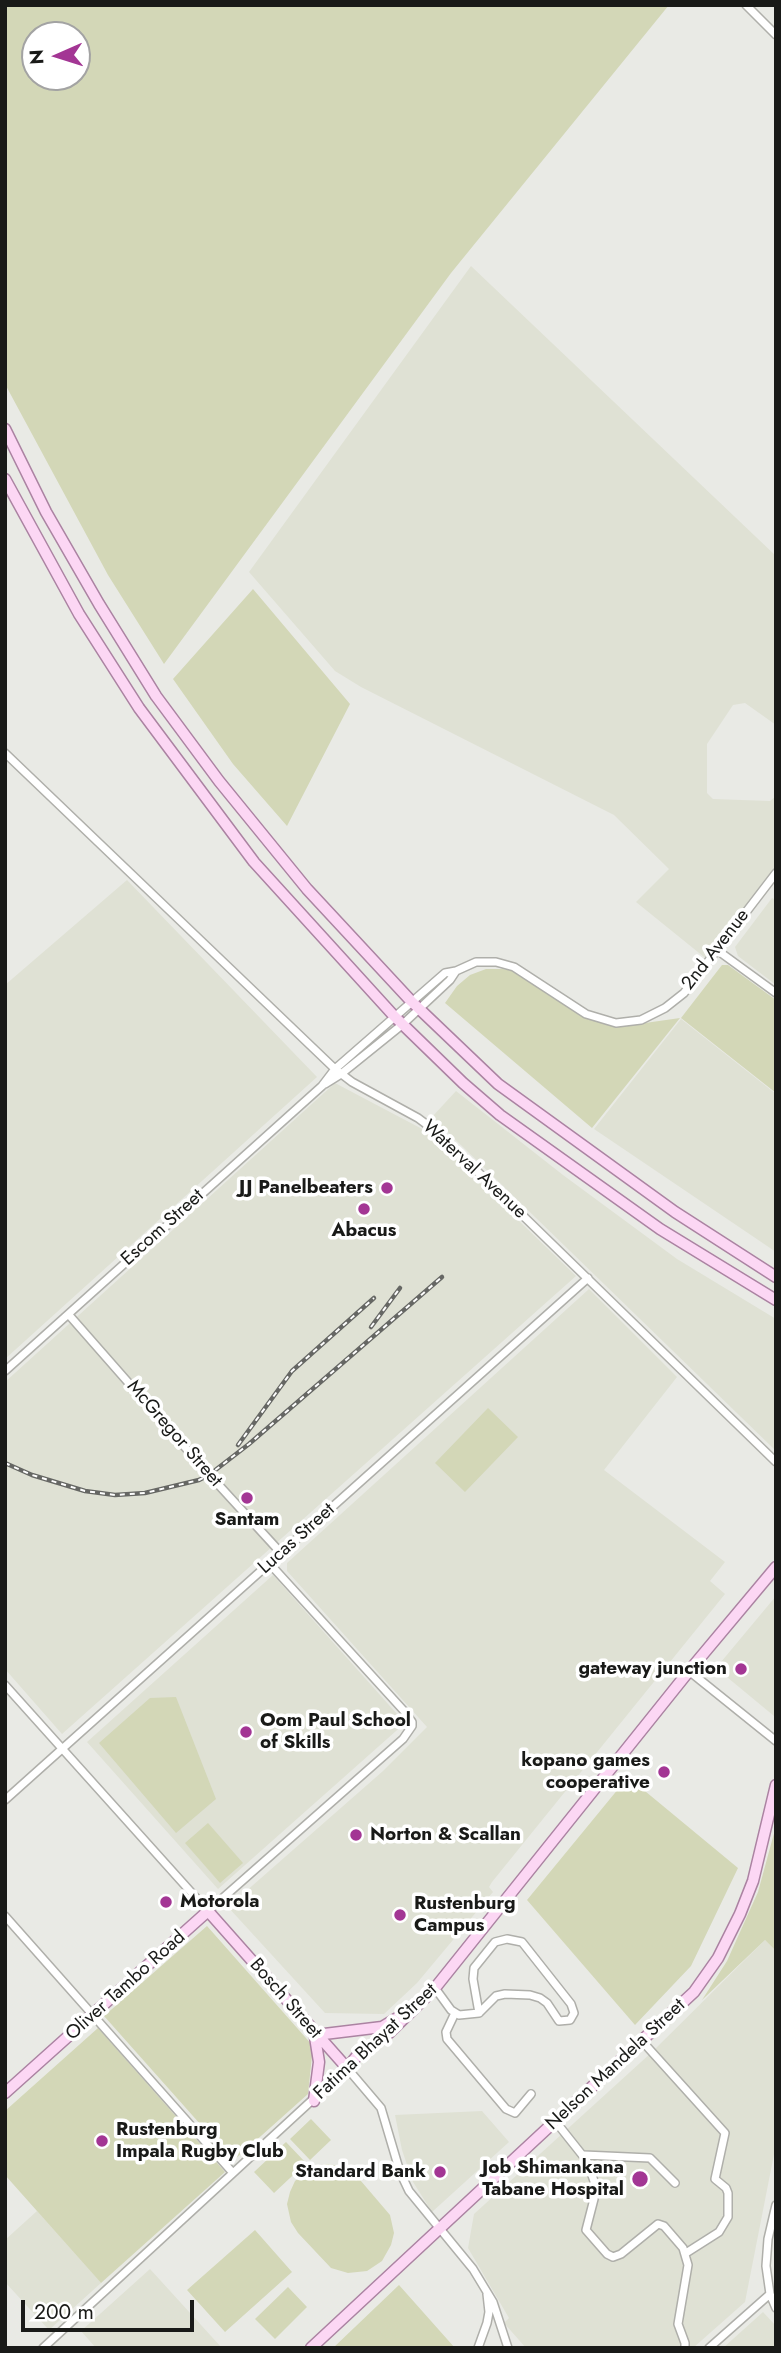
<!DOCTYPE html>
<html>
<head>
<meta charset="utf-8">
<style>
  body { margin:0 }
  #map { position:relative; width:781px; height:2353px; overflow:hidden; background:#e9eae5; font-family:Jost,sans-serif }
  canvas { display:block }
  .frame { position:absolute; inset:0; border:7px solid #191a18; pointer-events:none }
  .north { position:absolute; left:21px; top:21px; width:70px; height:70px; box-sizing:border-box; background:#fff; border:2px solid #a3a3a3; border-radius:50%; rotate:267deg; font-size:19px; font-weight:700; line-height:28px; text-align:center; color:#191a18 }
  .north::after { content:''; display:block; margin:auto; width:24px; height:32px; background:#a33694; clip-path:polygon(50% 0,100% 100%,50% 72%,0 100%) }
  .scale { position:absolute; left:21px; top:2300px; width:173px; height:32px; box-sizing:border-box; border:4px solid #191a18; border-top:0; padding-left:9px; font-size:21px; line-height:24px; white-space:nowrap; color:#191a18; -webkit-text-stroke:5px #fff; paint-order:stroke }
</style>
</head>
<body>
<div id="map">
<canvas width="781" height="2353"></canvas>
<div class="frame"></div>
<div class="north">N</div>
<div class="scale">200 m</div>
</div>
<script>
const g = document.querySelector('canvas').getContext('2d');
g.lineJoin = 'round';
function fillPath(path, color) { g.fillStyle = color; g.fill(path, 'evenodd'); }
const shape = rows => new Path2D(rows.map(r => 'M' + r).join(''));
function stroke(path, color, width, dash) { g.strokeStyle = color; g.lineWidth = width; g.lineCap = dash ? 'butt' : 'round'; g.setLineDash(dash || []); g.stroke(path); }
function write(font, color, halo, rows, align = 'center') {
  g.font = font + ' Jost,sans-serif'; g.lineWidth = 7; g.setLineDash([]); g.textBaseline = 'middle'; g.strokeStyle = halo; g.fillStyle = color; for (const [text, x, y, turn = 0] of rows) {
    g.save(); g.translate(x, y); g.rotate((+turn || 0) * Math.PI / 180); g.textAlign = isNaN(turn) ? turn : align; if (halo) g.strokeText(text, 0, 0); g.fillText(text, 0, 0); g.restore();
  }
}
fillPath(shape([
  [471,266,776,556,776,725,745,703,733,705,707,744,707,793,713,799,770,801,776,796,776,874,709,961,636,902,669,869,614,815,361,687,335,671,249,572],
  [127,880,317,1077,5,1359,5,985],
  [772,898,776,900,776,985,738,956,735,947],
  [681,1019,776,1094,776,1252,594,1129],
  [335,1083,426,1131,576,1276,62,1734,5,1669,5,1382],
  [456,1091,563,1175,677,1259,776,1319,776,1451,432,1117],
  [589,1289,677,1377,604,1470,725,1562,710,1581,725,1594,492,1882,489,1887,493,1892,417,1983,384,2014,325,2013,228,1907,383,1771,427,1727,287,1571,287,1563],
  [273,1575,405,1723,218,1889,87,1742],
  [776,1596,776,1709,774,1716,716,1668],
  [765,1940,776,1951,776,2144,745,2302,693,2348,526,2348,504,2323,509,2318,468,2248,474,2214,652,2052],
  [482,2111,509,2142,432,2212,413,2182,402,2150,395,2115],
  [37,2211,101,2283,49,2330,5,2282,5,2240],
  [150,2269,222,2348,96,2348,81,2331],
  [763,2312,776,2326,776,2348,723,2348]
]), '#dfe1d4');
fillPath(shape([
  [5,5,669,5,451,273,164,664,108,575,5,384],
  [35,35,77,35,77,77,35,77],
  [253,589,350,704,287,826,233,764,173,679],
  [722,965,728,965,776,1000,776,1093,681,1018],
  [486,969,503,969,518,972,595,1018,611,1024,631,1025,680,1018,592,1128,445,1003,457,986,470,975],
  [488,1408,518,1437,465,1492,435,1463],
  [176,1697,216,1799,176,1833,99,1743,150,1698],
  [628,1777,738,1868,691,1966,635,2025,527,1900],
  [208,1823,243,1863,220,1883,185,1843],
  [776,1826,776,1951,765,1940,702,2000,727,1961,758,1892],
  [207,1926,313,2046,308,2094,233,2161,104,2016],
  [98,2028,225,2172,101,2283,5,2175,5,2111],
  [311,2119,331,2140,310,2160,290,2139],
  [286,2142,306,2163,274,2193,254,2172],
  [327,2164,345,2167,355,2174,390,2215,394,2233,391,2245,382,2261,367,2271,348,2273,331,2268,298,2233,291,2222,287,2204,290,2192,295,2181,309,2169],
  [255,2230,292,2272,225,2332,187,2290],
  [399,2285,455,2348,333,2348],
  [288,2287,307,2307,275,2339,255,2319]
]), '#d3d7b7');
const minor = shape([
  [746,5,776,35],
  [5,753,335,1069,352,1082,418,1118,438,1133,776,1462],
  [717,950,776,993],
  [325,1084,341,1074,403,1024,450,980,456,971],
  [69,1315,205,1470,281,1553],
  [5,1371,322,1086,335,1069,445,973,456,971,476,962,496,962,514,967,586,1014,616,1023,641,1020,665,1008,684,993,776,873],
  [689,1671,776,1741],
  [5,1685,208,1911,403,1739,412,1726,412,1722,404,1711,270,1564],
  [5,1800,588,1278],
  [5,1916,233,2173],
  [435,1988,451,2010,459,2015,479,2013,496,1996,505,1994,530,1995,540,1998,547,2003,559,2021,570,2020,574,2013,571,2004,522,1942,507,1939,495,1942,474,1968,473,1979,479,2013],
  [455,2013,446,2032,447,2039,506,2109,515,2113,531,2094],
  [642,2041,725,2133,715,2179,726,2188,728,2193,728,2217,719,2232,686,2253],
  [556,2122,587,2161,594,2181,594,2199,586,2230,607,2254,613,2257,621,2254,658,2224,664,2226,683,2248,688,2265,678,2324,685,2343,685,2348],
  [584,2155,650,2158,675,2183],
  [776,2205,768,2239,766,2266,770,2294,776,2308],
  [43,2348,347,2068,381,2108,400,2172,409,2191,473,2269,493,2302,508,2348],
  [478,2348,487,2323,489,2312,487,2294],
  [709,2348,770,2294]
]);
const major = shape([
  [5,429,46,512,99,604,156,696,219,781,307,889,411,1001,498,1084,675,1212,776,1277],
  [5,479,79,614,139,708,254,862,394,1016,463,1083,500,1115,660,1229,776,1300],
  [316,2035,382,2027,402,2015],
  [5,2093,208,1911,347,2068,357,2056,389,2033,435,1988,689,1671,776,1567],
  [314,2101,319,2062,315,2037],
  [311,2348,694,1992,718,1958,740,1914,753,1881,776,1785]
]);
stroke(minor, '#afafaa', 10);
stroke(major, '#ab83a2', 13);
stroke(minor, '#fff', 7);
stroke(major, '#fcd7f4', 10);
const rail = shape([
  [371,1327,400,1288],
  [238,1445,292,1371,374,1298],
  [5,1463,32,1475,85,1491,115,1495,145,1493,199,1480,209,1475,249,1444,442,1277]
]);
stroke(rail, '#666764', 4.5);
stroke(rail, '#fff', 2, [5]);
for (const [x, y, r, color] of [
  [387,1188,7,"#a33694"],
  [364,1209,7,"#a33694"],
  [247,1498,7,"#a33694"],
  [741,1669,7,"#a33694"],
  [246,1732,7,"#a33694"],
  [664,1772,7,"#a33694"],
  [356,1835,7,"#a33694"],
  [166,1902,7,"#a33694"],
  [400,1915,7,"#a33694"],
  [102,2141,7,"#a33694"],
  [440,2172,7,"#a33694"],
  [640,2179,9,"#a33694"]
]) { const dot = new Path2D(); dot.arc(x, y, r, 0, 2 * Math.PI); g.fillStyle = color; g.fill(dot); stroke(dot, '#fff', 2.5); }
write('19px', '#191a18', '#fff', [
  ["2nd Avenue",716,950,-52],
  ["Waterval Avenue",474,1170,43],
  ["Escom Street",163,1228,-42],
  ["McGregor Street",174,1434,49],
  ["Lucas Street",297,1539,-42],
  ["Oliver Tambo Road",126,1986,-42],
  ["Bosch Street",285,1999,49],
  ["Fatima Bhayat Street",376,2042,-43],
  ["Nelson Mandela Street",616,2065,-43]
]);
write('bold 19px', '#191a18', '#fff', [
  ["JJ Panelbeaters",373,1188],
  ["Abacus",364,1231,"center"],
  ["Santam",247,1520,"center"],
  ["gateway junction",727,1669],
  ["Oom Paul School",260,1721,"left"],
  ["of Skills",260,1743,"left"],
  ["kopano games",650,1761],
  ["cooperative",650,1783],
  ["Norton & Scallan",370,1835,"left"],
  ["Motorola",180,1902,"left"],
  ["Rustenburg",414,1904,"left"],
  ["Campus",414,1926,"left"],
  ["Rustenburg",116,2130,"left"],
  ["Impala Rugby Club",116,2152,"left"],
  ["Job Shimankana",624,2168],
  ["Tabane Hospital",624,2190],
  ["Standard Bank",426,2172]
], 'right');
</script>
</body>
</html>
